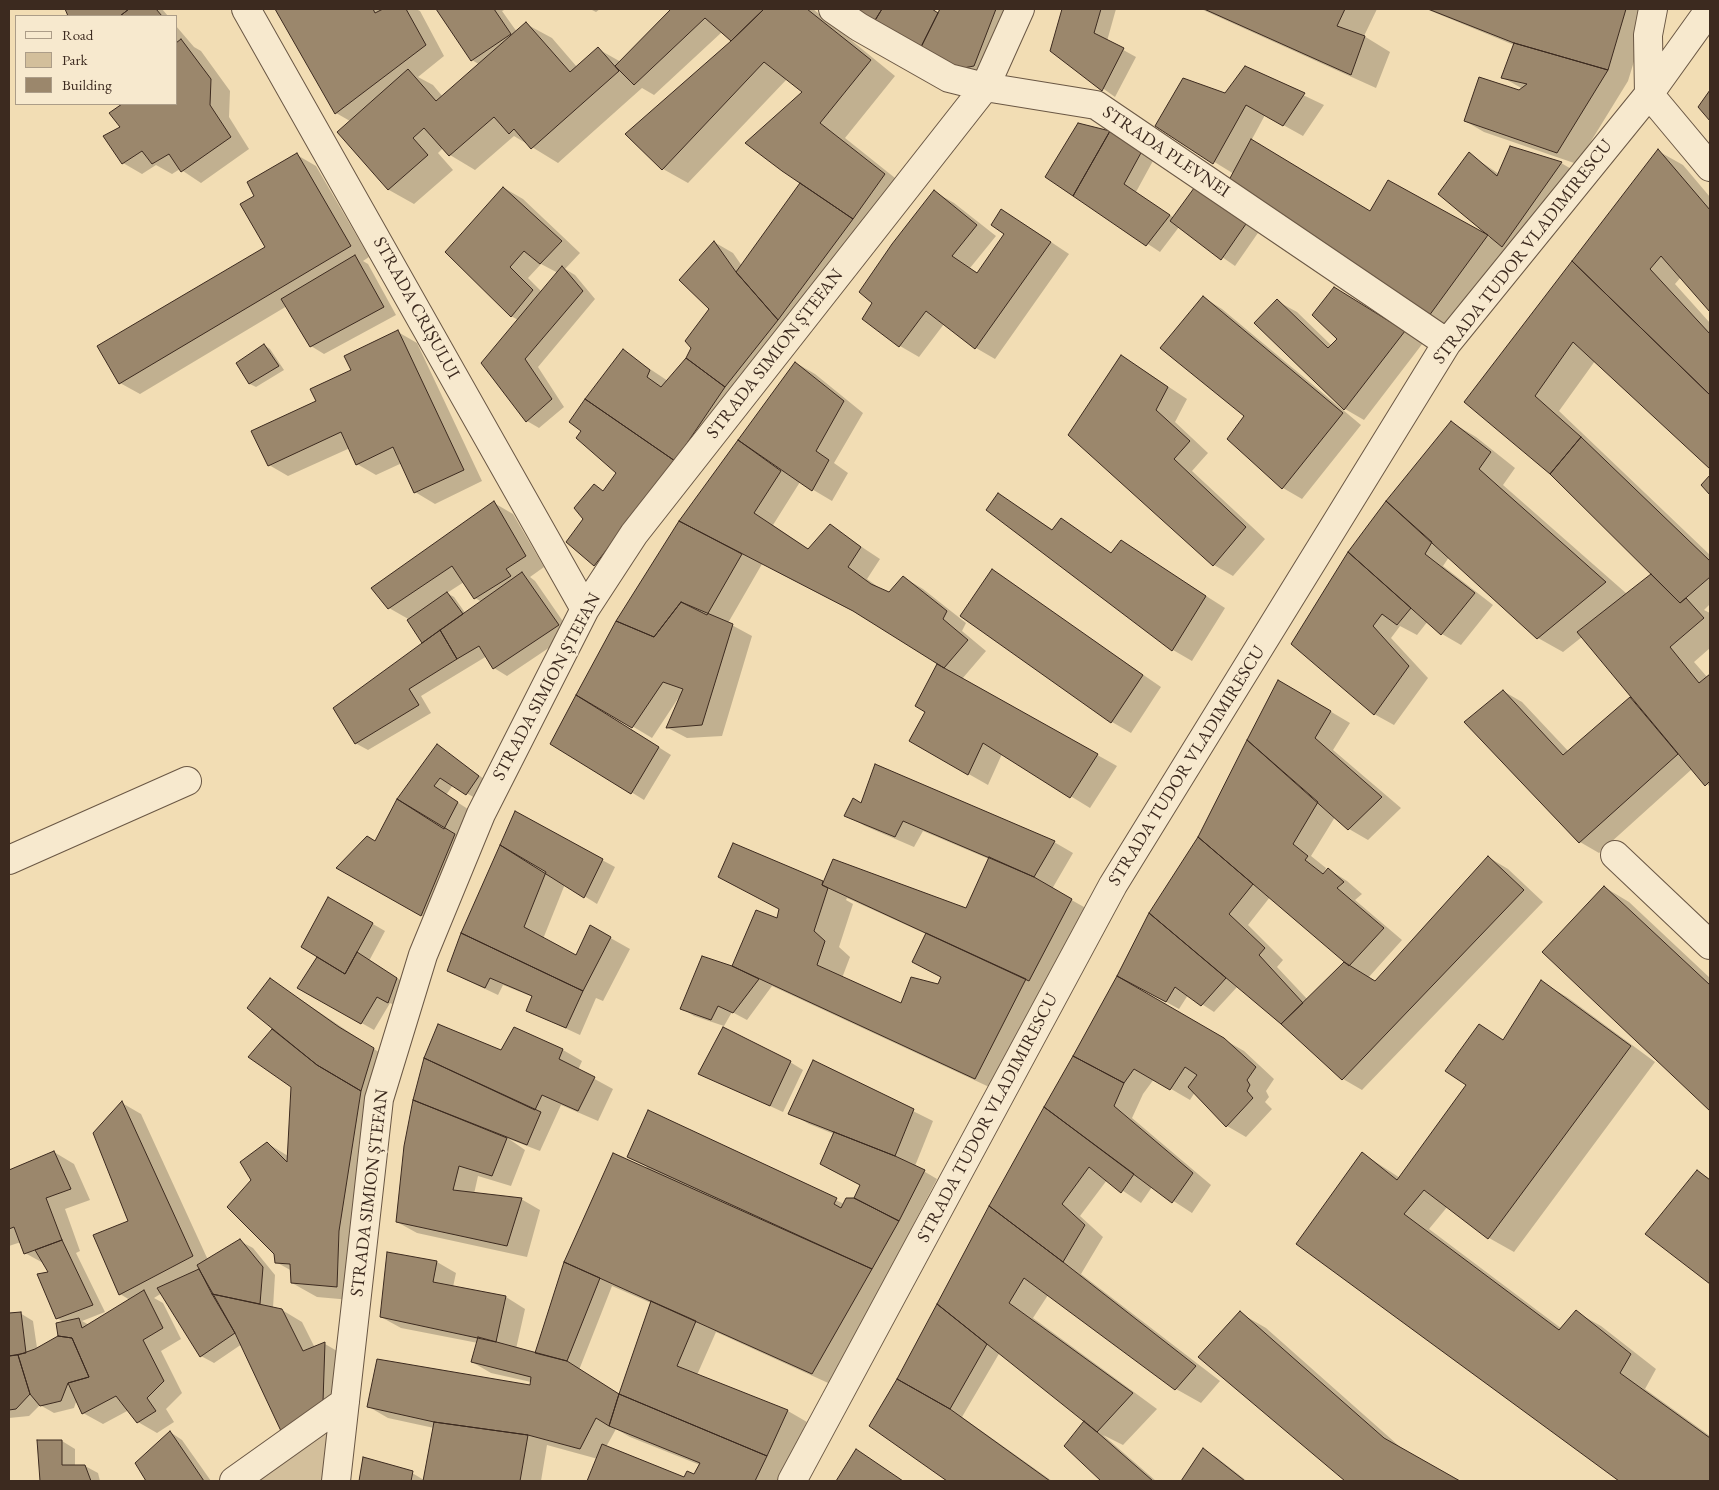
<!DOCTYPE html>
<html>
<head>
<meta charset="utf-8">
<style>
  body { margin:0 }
  #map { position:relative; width:1719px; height:1490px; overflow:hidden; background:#f2ddb4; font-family:"EB Garamond",serif }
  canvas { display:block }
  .frame { position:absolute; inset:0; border:10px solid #3c2a1f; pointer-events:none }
  .legend { position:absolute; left:15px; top:15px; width:162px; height:90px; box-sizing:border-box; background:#f7e9ce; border:1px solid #ac9d88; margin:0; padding:6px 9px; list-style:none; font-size:15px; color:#3c2a1f }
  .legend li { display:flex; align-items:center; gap:10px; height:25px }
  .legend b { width:25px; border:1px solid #ac9d88 }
</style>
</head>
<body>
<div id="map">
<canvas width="1719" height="1490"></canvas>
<div class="frame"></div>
<ul class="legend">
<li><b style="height:6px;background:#f7e9ce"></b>Road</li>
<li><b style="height:14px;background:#d3bf9b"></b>Park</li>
<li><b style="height:14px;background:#9b876c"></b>Building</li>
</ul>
</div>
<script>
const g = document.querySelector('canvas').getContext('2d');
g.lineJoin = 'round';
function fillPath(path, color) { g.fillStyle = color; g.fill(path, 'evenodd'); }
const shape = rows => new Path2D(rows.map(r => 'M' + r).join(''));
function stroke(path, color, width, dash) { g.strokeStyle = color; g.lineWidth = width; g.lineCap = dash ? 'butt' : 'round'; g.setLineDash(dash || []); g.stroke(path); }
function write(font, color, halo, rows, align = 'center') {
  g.font = font + ' "EB Garamond",serif'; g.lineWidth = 5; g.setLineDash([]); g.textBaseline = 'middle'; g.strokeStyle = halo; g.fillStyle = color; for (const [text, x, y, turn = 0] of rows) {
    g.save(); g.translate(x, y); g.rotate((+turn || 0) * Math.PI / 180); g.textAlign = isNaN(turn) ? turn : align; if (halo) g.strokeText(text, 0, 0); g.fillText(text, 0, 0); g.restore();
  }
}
fillPath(shape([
  [345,1402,336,1481,234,1481]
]), '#d3bf9b');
fillPath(shape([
  [66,9,162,9,168,16,70,16],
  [276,9,416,9,420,11,444,56,418,77,433,85,443,97,480,65,472,60,437,9,506,9,502,11,517,32,526,24,552,38,577,67,598,49,621,62,672,9,813,9,895,76,845,138,910,190,614,576,595,565,568,541,618,472,583,431,623,351,668,381,687,358,710,309,714,242,733,253,742,266,800,185,804,92,787,79,688,183,663,169,732,42,722,32,654,95,642,88,558,163,514,136,475,170,450,155,443,148,438,153,453,170,414,204,389,190,338,132,350,121,336,113],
  [590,9,600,9,596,12],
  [860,9,931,9,937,13,939,9,1020,9,973,80,876,21],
  [1063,9,1116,9,1107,41,1136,57,1115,97,1051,51],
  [1201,9,1377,9,1364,36,1390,52,1376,88],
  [1426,9,1650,9,1628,81,1577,164,1484,132,1465,121,1523,89,1502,77,1514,45],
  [176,26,194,47,201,51,230,91,229,117,249,149,201,183,180,169,172,174,156,165,142,174,123,163,122,127,110,114,124,104,176,104],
  [1246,68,1324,105,1303,136,1265,115,1251,141,1371,213,1389,182,1490,238,1469,154,1499,174,1561,163,1580,174,1522,257,1506,248,1445,330,1234,174,1156,126,1226,95],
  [1110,133,1154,159,1136,192,1174,218,1197,186,1260,230,1235,266,1179,227,1160,252,1047,177],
  [1658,151,1683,165,1710,197,1710,310,1681,277,1675,284,1710,323,1710,468,1595,361,1559,411,1710,555,1710,604,1704,610,1710,613,1710,648,1694,662,1708,678,1710,676,1710,787,1692,769,1599,853,1580,842,1503,691,1522,702,1569,752,1631,699,1636,702,1582,637,1563,652,1538,638,1449,557,1443,566,1493,605,1461,645,1442,634,1428,621,1417,635,1400,626,1391,638,1428,678,1394,725,1374,714,1293,644,1451,422,1476,437,1515,468,1503,485,1627,594,1656,578,1551,473,1465,402],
  [297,155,316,166,369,257,363,261,368,264,396,315,324,354,311,346,287,306,140,394,120,383,266,247,256,196],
  [504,188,523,199,580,253,565,269,575,275,595,299,538,367,564,407,539,428,527,421,518,320,511,316],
  [541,264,558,273,542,292,528,278],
  [935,192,954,203,996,236,970,268,978,273,1021,222,1069,254,995,359,976,348,944,324,919,357,900,346,864,318],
  [1203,297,1222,309,1361,425,1302,499,1283,488,1245,416],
  [1354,300,1423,343,1364,420,1345,409,1255,323,1277,301,1297,312,1332,346,1339,339],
  [398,332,417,343,482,481,435,504,415,492,402,463,376,475,357,464,350,448,288,476,269,465,317,401],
  [264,345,270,349,284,370,256,387,250,384,238,363],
  [1122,356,1187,399,1175,422,1208,453,1192,471,1265,539,1233,576,1214,565,1070,435],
  [796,363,815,374,863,413,834,463,848,473,832,501,800,482,773,525,810,550,830,526,880,559,867,579,885,592,889,594,903,577,923,589,966,623,962,631,986,651,962,679,1117,766,1090,808,1002,754,988,785,930,752,927,711,917,706,939,663,864,617,762,564,728,623,752,636,722,736,687,738,668,728,679,697,652,738,592,702,590,704,671,755,644,800,552,743,617,621,680,522],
  [494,503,513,514,544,567,530,577,535,581,571,633,507,676,494,668,487,656,421,696,431,713,368,750,355,743,424,643,410,620,389,608],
  [464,582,475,598,482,602,466,614,454,597,447,593],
  [1017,506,1053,530,1061,520,1113,554,1121,542,1225,608,1192,661,1173,650,987,510],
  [992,571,1161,687,1131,733,1112,722,962,616],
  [1279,681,1350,723,1333,750,1401,808,1368,840,1349,829,1335,817,1311,856,1326,868,1323,874,1328,869,1347,881,1362,894,1355,900,1402,940,1368,978,1375,983,1488,857,1508,869,1543,902,1362,1090,1343,1079,1238,986,1214,1012,1188,995,1179,1009,1126,980,1125,982,1244,1051,1274,1079,1266,1091,1269,1097,1265,1102,1272,1109,1246,1137,1227,1126,1195,1092,1190,1100,1154,1079,1143,1094,1132,1118,1211,1185,1192,1213,1152,1187,1141,1203,1107,1180,1080,1216,1103,1237,1081,1274,1220,1381,1201,1403,1176,1389,1048,1295,1033,1318,1157,1409,1123,1445,1103,1435,1156,1481,1103,1481,1066,1446,1086,1421,1000,1352,962,1417,1052,1481,949,1481,871,1426,899,1379,990,1207,1119,976,1151,913,1199,838],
  [1270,897,1346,962,1308,1000,1277,967,1283,960,1248,925],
  [438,746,491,784,480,801,453,785,446,795,471,811,457,836,474,846,440,926,338,868,376,842],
  [861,805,1054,842,1073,853,1052,889,1091,911,1000,1092,772,986,747,1020,732,1012,724,1026,694,1016,681,1008,733,968,757,912,778,919,780,909,733,844,824,883,966,909,989,859,923,831,914,847,865,826,846,815],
  [847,898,926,934,913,962,942,978,939,986,902,1005,842,978,850,957,839,947,853,904,846,900],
  [501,845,602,860,615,867,597,904,565,884,543,939,577,956,591,927,630,949,603,1001,596,998,580,1035,528,1011,533,997,503,985,498,995,462,978],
  [1604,887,1629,902,1710,978,1710,1109,1544,952],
  [328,898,385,931,369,961,410,986,402,1009,390,1003,374,1030,299,988,319,957],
  [270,979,386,1057,362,1301,317,1297,292,1283,292,1271,276,1262,253,1180,267,1143,288,1156,292,1087,250,1057,274,1029],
  [1541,982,1567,997,1655,1062,1514,1252,1489,1238,1448,1206,1429,1229,1562,1329,1576,1312,1601,1326,1656,1369,1645,1389,1710,1436,1710,1481,1621,1481,1298,1243,1362,1153,1400,1178,1468,1085,1479,1025,1504,1040],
  [563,1050,582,1061,578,1070,613,1089,598,1121,561,1105,540,1151,509,1139,525,1150,511,1186,478,1176,474,1194,521,1199,540,1210,527,1257,417,1233,397,1222,405,1146,414,1100,502,1052],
  [790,1062,803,1070,783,1112,700,1074],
  [814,1062,933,1121,915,1166,937,1179,911,1229,918,1233,837,1387,716,1332,697,1375,788,1411,807,1422,779,1481,588,1481,598,1459,547,1445,541,1481,360,1481,364,1458,412,1473,424,1480,434,1428,388,1418,369,1407,531,1386,531,1382,491,1373,472,1362,478,1343,401,1328,381,1317,437,1262,456,1273,453,1287,506,1297,525,1309,516,1349,536,1354,647,1167,628,1156,649,1111,844,1204,854,1199,861,1185,834,1134,809,1124,790,1113],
  [612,1286,651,1303,620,1395,579,1370],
  [616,1429,630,1437,700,1465,695,1476,684,1478,606,1447],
  [122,1103,141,1114,208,1260,240,1241,253,1248,275,1275,273,1308,282,1310,302,1322,315,1348,325,1344,344,1355,342,1413,301,1441,242,1344,214,1363,201,1356,162,1293,154,1298,163,1303,181,1339,161,1351,182,1393,166,1409,174,1422,157,1433,138,1422,129,1410,103,1424,83,1413,77,1399,74,1408,54,1413,40,1405,29,1416,9,1418,9,1314,20,1313,33,1321,37,1348,59,1337,64,1322,57,1318,50,1273,45,1264,25,1253,21,1242,9,1246,9,1170,54,1152,74,1164,90,1200,65,1209,80,1251,76,1253,105,1312,82,1321,89,1325,130,1300,120,1294,130,1222],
  [327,1398,328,1400,291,1423],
  [1698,1171,1710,1179,1710,1283,1646,1234],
  [1240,1313,1266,1328,1408,1454,1457,1481,1347,1481,1199,1356],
  [170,1432,182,1440,211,1481,148,1481,136,1464],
  [62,1441,75,1449,75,1466,85,1466,98,1473,100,1481,41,1481,38,1442],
  [1203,1450,1216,1457,1247,1481,1182,1481],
  [856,1451,869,1459,903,1481,837,1481]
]), '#0003');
const building = shape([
  [65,9,129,9,120,16,68,16,65,9],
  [129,9,156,9,162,16,120,16,129,9],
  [275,9,373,9,375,13,383,9,406,9,426,45,335,114,275,9],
  [436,9,494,9,511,34,471,61,436,9],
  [671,9,764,9,731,41,705,18,634,85,615,66,671,9],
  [764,9,807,9,871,60,820,123,885,174,853,219,782,171,745,143,802,92,764,62,662,170,625,134,731,41,764,9],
  [858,9,882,9,874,22,858,9],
  [882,9,932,9,938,13,918,53,874,22,882,9],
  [940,9,996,9,974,66,953,70,918,53,940,9],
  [1062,9,1101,9,1094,33,1124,48,1102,91,1050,51,1062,9],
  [1204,9,1345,9,1337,26,1365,36,1351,75,1204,9],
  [1428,9,1626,9,1608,70,1514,43,1428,9],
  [526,22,570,72,598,47,619,71,531,149,514,129,509,134,494,117,449,156,424,128,413,138,428,155,388,190,337,132,408,69,436,101,526,22],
  [181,39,211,79,210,105,231,137,181,172,169,154,152,164,142,151,122,164,103,136,120,127,109,113,122,104,176,104,176,43,181,39],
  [1514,43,1608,70,1557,153,1464,121,1479,77,1519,90,1527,84,1501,78,1514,43],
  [1245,66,1305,93,1283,126,1246,105,1213,164,1155,126,1183,78,1225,93,1245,66],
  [1710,90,1710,121,1698,107,1710,90],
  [1078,123,1110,131,1073,196,1045,177,1078,123],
  [1110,131,1142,151,1124,184,1170,215,1146,246,1073,196,1110,131],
  [1251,139,1370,211,1388,180,1488,235,1426,320,1229,180,1251,139],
  [1510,146,1562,162,1502,247,1438,194,1469,152,1497,176,1510,146],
  [1658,149,1710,210,1710,312,1661,256,1650,269,1710,334,1710,395,1572,261,1658,149],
  [297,153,351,246,119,384,97,346,265,247,240,204,254,196,247,182,297,153],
  [800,183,853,219,778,320,736,272,800,183],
  [1197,184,1248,221,1221,260,1170,221,1197,184],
  [503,187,562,241,540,264,524,251,510,267,533,290,511,317,445,252,503,187],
  [934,190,977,225,952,256,977,273,1004,234,991,225,1001,209,1051,242,975,349,926,311,899,347,862,319,872,303,859,292,892,244,934,190],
  [714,241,736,272,778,320,725,387,686,358,691,348,685,341,709,309,679,280,714,241],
  [355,255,384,307,310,347,281,299,355,255],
  [1572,261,1710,395,1710,469,1573,342,1535,396,1581,437,1550,474,1464,402,1572,261],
  [562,266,583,291,525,359,552,399,526,422,481,363,562,266],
  [1334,287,1405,331,1344,410,1254,323,1277,299,1328,348,1337,339,1312,315,1334,287],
  [1203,296,1343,413,1282,489,1227,439,1244,416,1160,348,1203,296],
  [398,330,464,470,414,493,393,447,356,465,341,432,268,466,251,431,316,401,310,389,351,370,344,356,398,330],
  [264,344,279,366,249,384,236,363,264,344],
  [623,349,650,370,647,377,661,387,686,358,725,387,675,461,585,399,623,349],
  [1121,355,1168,387,1156,410,1190,441,1174,459,1246,527,1213,566,1068,435,1121,355],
  [795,362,844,401,816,451,829,460,812,491,738,440,795,362],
  [585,399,675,461,594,566,566,542,583,519,574,508,594,484,603,491,616,473,576,438,581,431,569,422,585,399],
  [1451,421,1491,452,1479,469,1606,582,1537,639,1386,501,1451,421],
  [1581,437,1710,561,1710,577,1680,603,1550,474,1581,437],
  [738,440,781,471,754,513,808,549,830,524,861,547,848,567,871,584,889,592,903,576,947,611,943,619,968,640,944,668,853,611,679,521,738,440],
  [1710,475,1710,495,1701,485,1710,475],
  [998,493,1052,530,1061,518,1111,553,1121,540,1206,596,1172,651,986,510,998,493],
  [494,501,526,556,506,569,511,576,474,599,452,566,388,609,371,588,494,501],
  [1386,501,1432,542,1425,554,1475,593,1441,635,1348,552,1386,501],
  [679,521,742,554,707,615,681,602,654,637,616,621,679,521],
  [1348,552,1411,608,1397,625,1382,614,1373,626,1409,666,1374,715,1291,644,1348,552],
  [992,569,1143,675,1111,723,960,616,992,569],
  [522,572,559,625,493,669,479,646,457,659,440,630,522,572],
  [1651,574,1680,603,1686,598,1704,618,1670,647,1699,683,1710,674,1710,781,1705,786,1577,632,1651,574],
  [447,592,463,614,422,643,407,620,447,592],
  [681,602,733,624,702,725,666,728,683,689,663,682,632,728,576,695,616,621,654,637,681,602],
  [440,630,457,659,409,689,419,705,355,744,333,708,440,630],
  [937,664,1098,754,1070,798,983,743,968,775,909,741,925,712,915,706,937,664],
  [1278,680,1331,711,1315,738,1382,797,1348,830,1247,740,1278,680],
  [1503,690,1563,755,1630,697,1678,754,1579,843,1464,722,1503,690],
  [576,695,659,747,631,794,550,744,576,695],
  [1247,740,1318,802,1293,844,1308,856,1305,860,1323,874,1328,868,1344,882,1337,888,1384,928,1349,966,1198,837,1247,740],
  [437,744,479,776,466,795,440,778,434,786,458,802,444,829,397,799,437,744],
  [875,764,1055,841,1034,877,903,821,895,837,844,816,853,798,861,803,875,764],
  [397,799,455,834,421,916,336,868,367,836,375,841,397,799],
  [515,811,603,859,584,898,500,845,515,811],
  [1198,837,1253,884,1229,914,1265,948,1259,955,1303,1003,1281,1024,1149,913,1198,837],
  [733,843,823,881,822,885,828,888,814,931,825,941,817,965,901,1003,911,977,938,984,941,977,912,962,926,933,1026,979,975,1079,732,966,756,910,777,918,779,909,718,877,733,843],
  [500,845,546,872,524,927,576,955,590,925,611,937,583,991,461,933,500,845],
  [1488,856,1524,890,1342,1080,1281,1024,1344,962,1375,981,1488,856],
  [989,857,1034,877,1072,899,1029,981,822,885,833,859,966,908,989,857],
  [1604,886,1710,985,1710,1111,1542,952,1604,886],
  [328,897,373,923,345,974,301,947,328,897],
  [1149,913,1226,978,1201,1006,1175,987,1166,1002,1117,976,1149,913],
  [461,933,583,991,566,1028,526,1011,532,996,490,978,485,988,447,971,461,933],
  [357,952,397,978,388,1003,377,997,361,1024,297,988,317,957,345,974,357,952],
  [702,956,732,966,759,979,733,1013,718,1006,711,1020,680,1009,702,956],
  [1117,976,1224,1038,1256,1067,1247,1080,1250,1085,1247,1091,1253,1098,1226,1127,1188,1087,1197,1075,1185,1067,1170,1090,1134,1069,1124,1083,1073,1056,1117,976],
  [270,978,339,1027,374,1048,361,1091,317,1065,247,1008,270,978],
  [1541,980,1631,1046,1488,1239,1424,1190,1404,1214,1559,1330,1576,1310,1631,1354,1620,1373,1710,1438,1710,1481,1619,1481,1296,1244,1362,1152,1397,1180,1466,1085,1445,1071,1479,1024,1503,1040,1541,980],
  [438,1024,501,1050,514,1027,563,1049,559,1059,595,1077,578,1111,542,1095,535,1110,424,1058,438,1024],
  [723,1027,791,1061,770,1106,698,1074,723,1027],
  [272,1029,317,1065,361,1091,339,1231,337,1287,291,1283,290,1264,275,1263,274,1254,227,1207,251,1180,240,1162,267,1142,287,1162,291,1087,248,1057,272,1029],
  [1073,1056,1124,1083,1114,1106,1193,1173,1172,1203,1044,1107,1073,1056],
  [424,1058,541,1112,527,1145,413,1100,424,1058],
  [813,1060,914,1109,895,1156,788,1114,813,1060],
  [413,1100,507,1138,492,1176,459,1166,453,1190,522,1198,507,1246,396,1222,404,1146,413,1100],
  [122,1101,193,1256,119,1295,93,1235,128,1221,93,1133,122,1101],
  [1044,1107,1134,1174,1121,1193,1089,1167,1062,1204,1085,1225,1063,1262,989,1206,1044,1107],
  [648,1110,837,1198,834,1204,841,1208,846,1198,854,1198,899,1221,872,1269,627,1157,648,1110],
  [834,1132,895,1156,925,1170,899,1221,854,1198,860,1185,820,1164,834,1132],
  [54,1151,71,1189,46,1198,62,1240,24,1254,14,1227,9,1229,9,1170,54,1151],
  [613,1153,872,1269,812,1374,564,1262,613,1153],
  [1697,1170,1710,1180,1710,1284,1645,1234,1697,1170],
  [989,1206,1063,1262,1196,1366,1175,1390,1024,1278,1009,1303,1133,1393,1097,1432,937,1304,989,1206],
  [240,1239,263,1267,260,1304,212,1294,197,1265,240,1239],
  [62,1240,93,1305,56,1319,37,1274,48,1272,35,1250,62,1240],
  [387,1252,437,1261,433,1282,506,1296,496,1342,380,1317,387,1252],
  [564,1262,600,1278,567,1361,535,1353,564,1262],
  [199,1269,235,1333,200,1357,157,1288,199,1269],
  [144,1290,163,1328,143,1340,164,1381,147,1398,156,1411,137,1423,116,1396,82,1414,68,1383,89,1377,72,1338,58,1336,56,1323,79,1318,82,1328,144,1290],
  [212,1294,282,1309,303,1351,325,1342,323,1402,281,1431,235,1333,212,1294],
  [651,1301,696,1321,677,1366,788,1410,767,1456,619,1394,651,1301],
  [937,1304,987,1344,950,1409,897,1379,937,1304],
  [1240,1311,1384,1438,1460,1481,1345,1481,1198,1357,1240,1311],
  [21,1312,26,1353,9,1356,9,1313,21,1312],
  [58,1336,72,1338,89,1377,68,1383,61,1401,40,1406,30,1394,18,1355,35,1349,58,1336],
  [478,1337,567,1361,619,1394,609,1426,596,1418,580,1449,528,1435,434,1422,367,1407,377,1359,530,1385,531,1377,471,1362,478,1337],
  [18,1355,30,1394,16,1409,9,1410,9,1356,18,1355],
  [897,1379,950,1409,1050,1481,947,1481,869,1426,897,1379],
  [619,1394,767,1456,755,1481,587,1481,602,1444,684,1477,687,1471,694,1474,700,1463,609,1426,619,1394],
  [1084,1421,1097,1432,1153,1481,1101,1481,1064,1446,1084,1421],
  [434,1422,528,1435,520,1481,423,1481,434,1422],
  [170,1431,204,1481,146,1481,135,1463,170,1431],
  [37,1440,62,1440,62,1465,85,1465,91,1481,40,1481,37,1440],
  [1203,1448,1245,1481,1181,1481,1203,1448],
  [856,1449,903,1481,836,1481,856,1449],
  [363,1457,413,1471,411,1481,359,1481,363,1457]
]);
fillPath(building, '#9b876c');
stroke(building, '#3c2a1f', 1);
const minor = shape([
  [246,9,585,609],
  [833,9,859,27,949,78,985,87,1096,105,1447,343],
  [1653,9,1648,35,1649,94,1710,167],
  [1615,855,1710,945],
  [9,860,187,781],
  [234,1481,345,1402],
  [336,1481,379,1099,423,955,481,814,585,609,634,534,985,87,1020,9],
  [792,1481,1113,885,1447,343,1649,94,1710,9]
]);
stroke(minor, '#6a5744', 30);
stroke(minor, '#f7e9ce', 28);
write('18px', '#3c2a1f', '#f7e9ce', [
  ["STRADA PLEVNEI",1166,152,34],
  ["STRADA TUDOR VLADIMIRESCU",1523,252,-52],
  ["STRADA CRIȘULUI",416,308,61],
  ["STRADA SIMION ȘTEFAN",775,354,-52],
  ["STRADA SIMION ȘTEFAN",547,687,-62],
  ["STRADA TUDOR VLADIMIRESCU",1187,766,-58],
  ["STRADA TUDOR VLADIMIRESCU",988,1118,-62],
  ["STRADA SIMION ȘTEFAN",370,1193,-83]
]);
</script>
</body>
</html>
